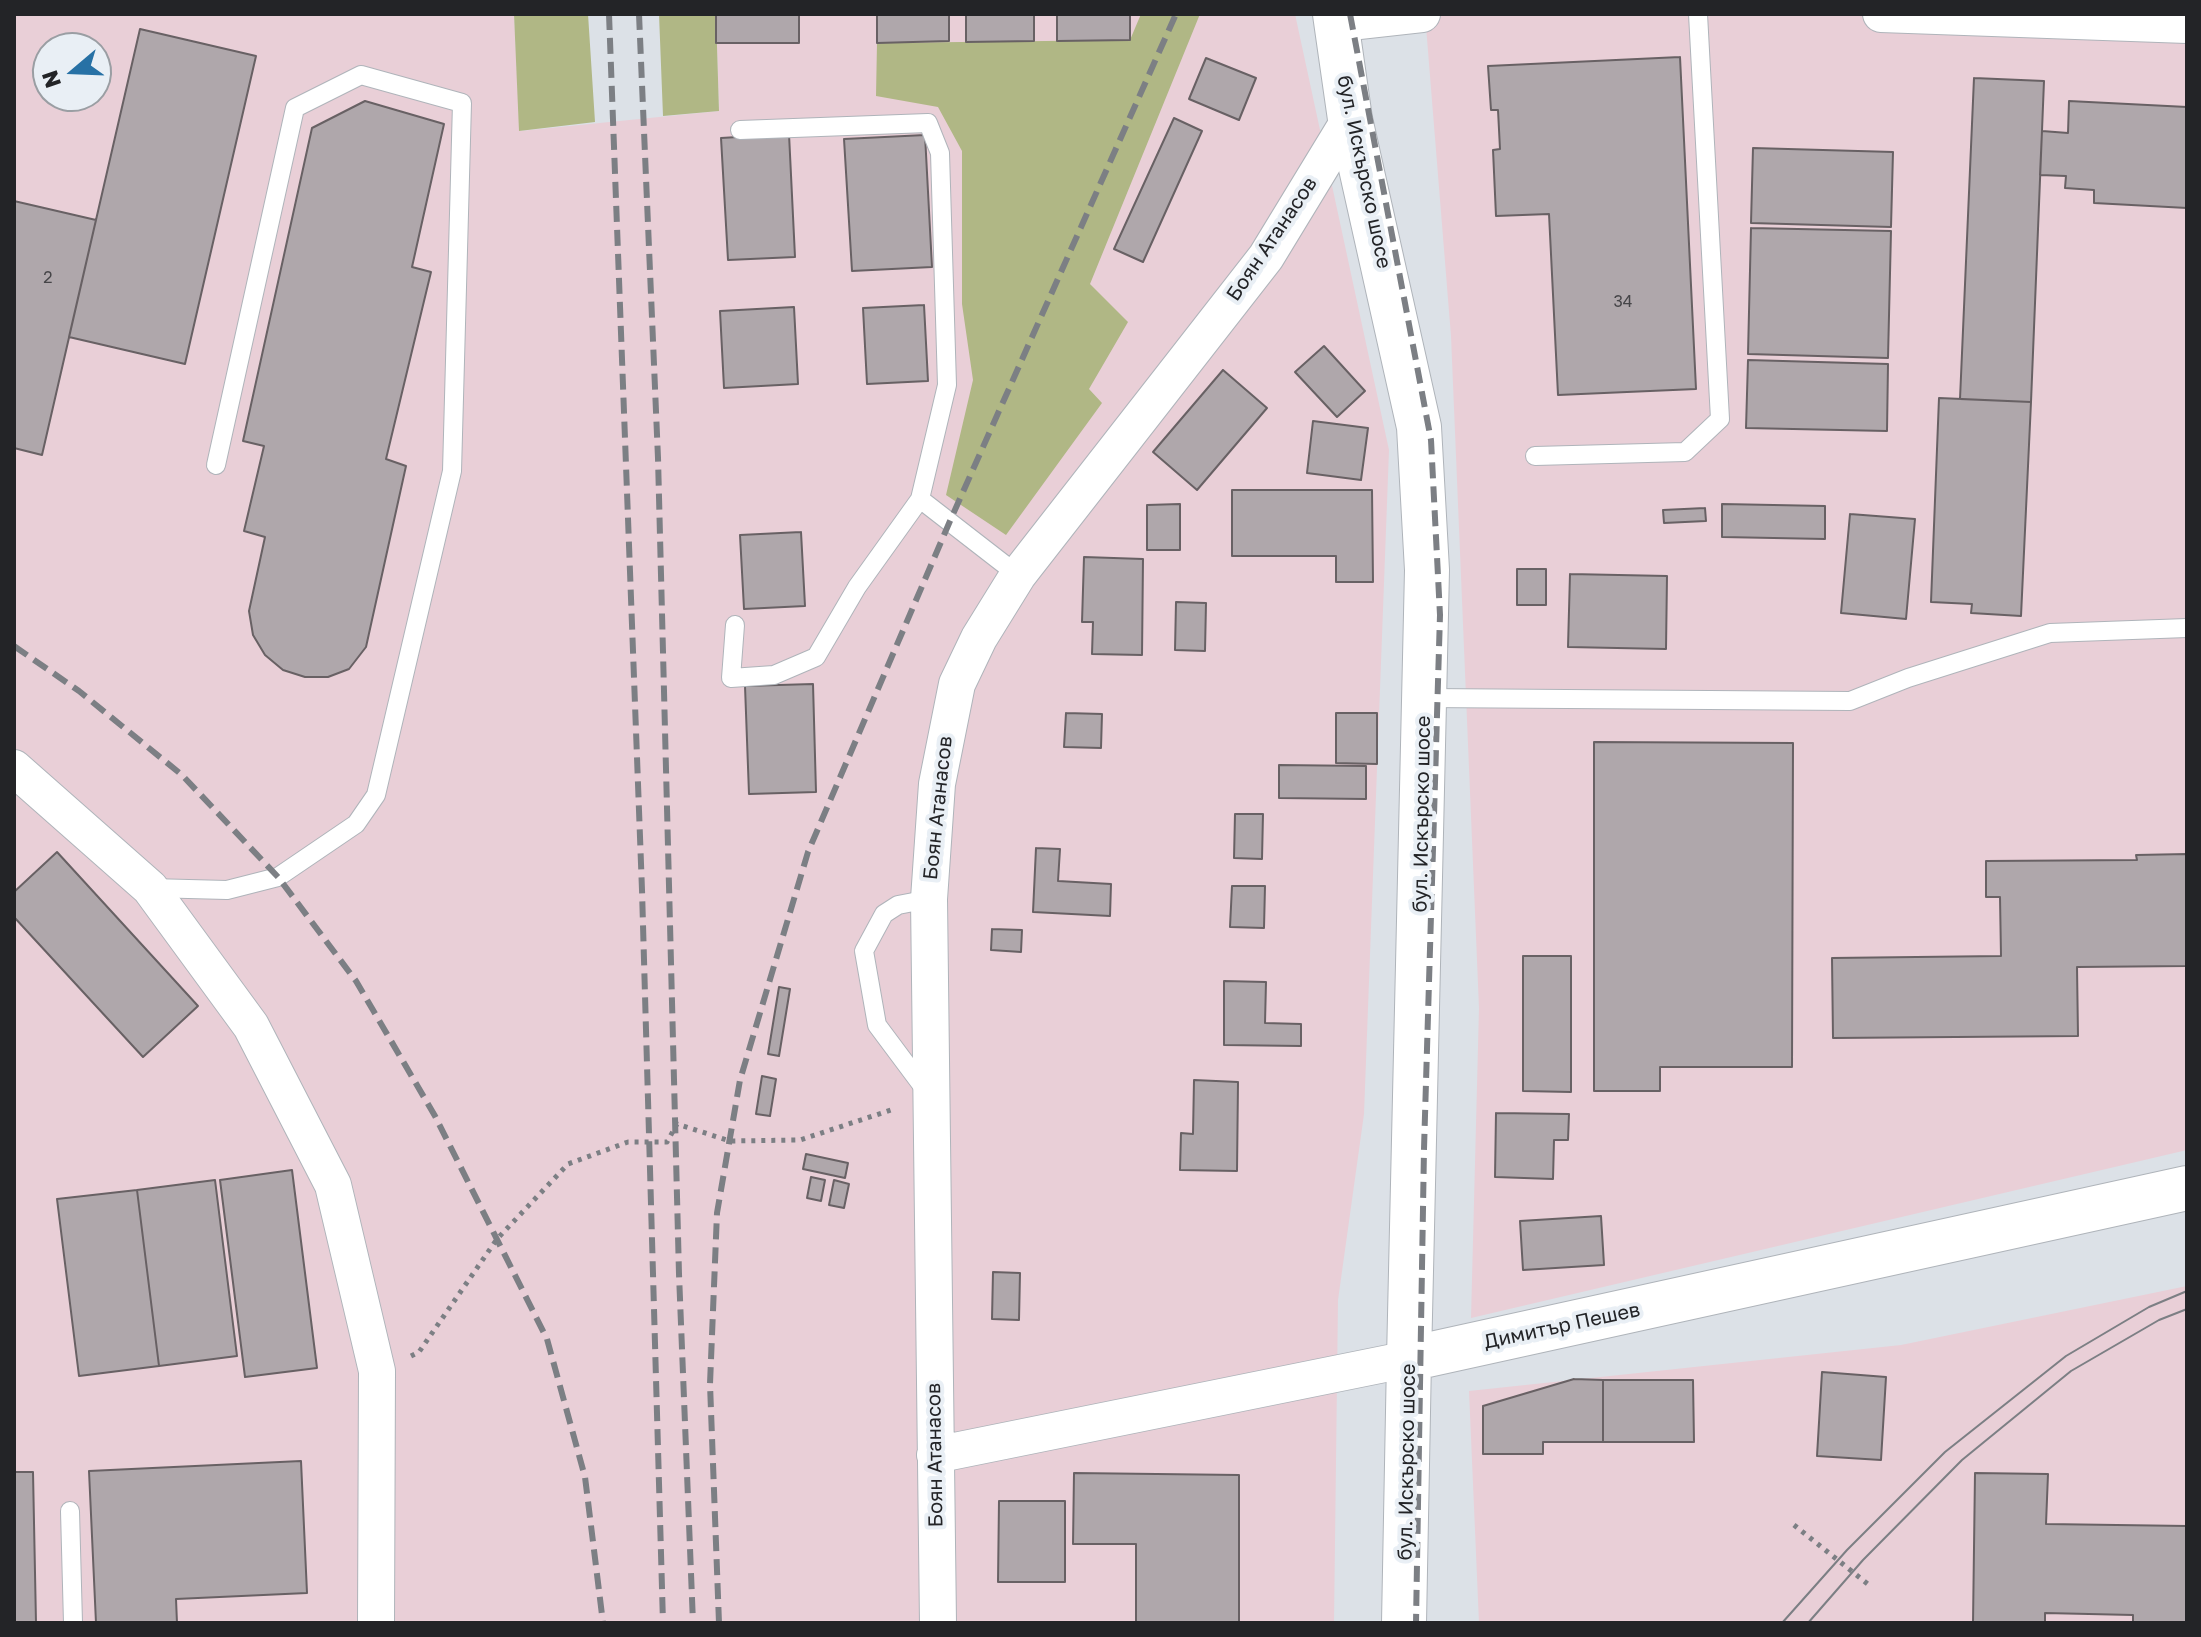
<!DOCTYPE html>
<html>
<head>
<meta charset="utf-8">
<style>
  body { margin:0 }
  #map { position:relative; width:2201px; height:1637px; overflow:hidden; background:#dce1e7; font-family:"Golos Text",sans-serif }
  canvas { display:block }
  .frame { position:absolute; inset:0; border:16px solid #232427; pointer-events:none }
  .north { position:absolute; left:32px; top:32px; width:80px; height:80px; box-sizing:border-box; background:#e9eff5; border:2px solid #9a9ea3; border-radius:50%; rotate:251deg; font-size:22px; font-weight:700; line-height:32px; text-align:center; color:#232427 }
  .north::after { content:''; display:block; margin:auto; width:28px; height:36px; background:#2771a5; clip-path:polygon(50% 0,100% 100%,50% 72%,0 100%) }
</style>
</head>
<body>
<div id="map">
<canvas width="2201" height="1637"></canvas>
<div class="frame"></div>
<div class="north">N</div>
</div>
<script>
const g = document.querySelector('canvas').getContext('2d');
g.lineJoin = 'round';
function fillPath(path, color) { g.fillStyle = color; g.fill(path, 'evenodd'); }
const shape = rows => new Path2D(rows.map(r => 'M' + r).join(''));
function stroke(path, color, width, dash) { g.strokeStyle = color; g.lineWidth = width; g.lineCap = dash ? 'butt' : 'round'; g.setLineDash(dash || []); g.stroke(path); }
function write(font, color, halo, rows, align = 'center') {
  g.font = font + ' "Golos Text",sans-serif'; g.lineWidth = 8; g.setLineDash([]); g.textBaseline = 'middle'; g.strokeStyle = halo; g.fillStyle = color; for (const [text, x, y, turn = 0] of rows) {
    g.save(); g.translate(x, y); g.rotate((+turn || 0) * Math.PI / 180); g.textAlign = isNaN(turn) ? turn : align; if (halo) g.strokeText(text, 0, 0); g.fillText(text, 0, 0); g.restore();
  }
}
fillPath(shape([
  [14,14,514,14,520,131,719,111,716,14,1295,14,1389,450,1364,1114,1338,1300,1334,1623,14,1623],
  [48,48,96,48,96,96,48,96],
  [1425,14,2187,14,2187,1150,1471,1318,1479,1008,1451,336],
  [2187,1286,2187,1623,1479,1623,1469,1391,1901,1345]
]), '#e9cfd7');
fillPath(shape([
  [514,14,588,14,595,122,519,131],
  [659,14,716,14,719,111,663,116],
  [1141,14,1200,14,1090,284,1128,322,1089,389,1102,403,1006,535,946,495,973,380,962,304,962,151,938,107,876,96,877,43,1130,40]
]), '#b0b785');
const building = shape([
  [716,14,799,14,799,43,716,43,716,14],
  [877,14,949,14,949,41,877,43,877,14],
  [966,14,1034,14,1034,41,966,42,966,14],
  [1057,14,1130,14,1130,40,1057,41,1057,14],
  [140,29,256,56,185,364,69,337,140,29],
  [1680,57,1696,389,1558,395,1549,214,1496,216,1493,150,1500,149,1498,110,1491,110,1488,66,1680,57],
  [1206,58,1256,78,1239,120,1189,99,1206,58],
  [1974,78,2044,81,2031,402,1960,399,1974,78],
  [365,101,444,124,412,267,431,272,386,459,406,466,366,647,349,669,328,677,305,677,283,670,265,655,253,635,249,611,265,537,244,531,264,446,243,441,312,128,365,101],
  [2069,101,2187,107,2187,208,2094,203,2094,190,2065,188,2066,176,2040,175,2042,131,2068,133,2069,101],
  [1174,118,1202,131,1143,262,1114,249,1174,118],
  [789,134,795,257,728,260,721,138,789,134],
  [925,135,932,267,852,271,844,139,925,135],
  [1753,148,1893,152,1891,227,1751,223,1753,148],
  [14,201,96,220,42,455,14,448,14,201],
  [1751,228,1891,231,1888,358,1748,354,1751,228],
  [924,305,928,381,867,384,863,308,924,305],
  [794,307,798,384,724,388,720,311,794,307],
  [1324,346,1365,391,1337,417,1295,372,1324,346],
  [1748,360,1888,364,1887,431,1746,428,1748,360],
  [1223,370,1267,408,1197,490,1153,452,1223,370],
  [1939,398,2031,402,2021,616,1971,613,1972,604,1931,602,1939,398],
  [1313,421,1368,428,1361,480,1307,473,1313,421],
  [1232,490,1372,490,1373,582,1336,582,1336,556,1232,556,1232,490],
  [1180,504,1180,550,1147,550,1147,505,1180,504],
  [1722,504,1825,506,1825,539,1722,537,1722,504],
  [1705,508,1706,521,1664,523,1663,510,1705,508],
  [1850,514,1915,519,1906,619,1841,613,1850,514],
  [801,532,805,606,744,609,740,535,801,532],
  [1084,557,1143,559,1142,655,1092,654,1093,622,1082,622,1084,557],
  [1517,569,1546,569,1546,605,1517,605,1517,569],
  [1570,574,1667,576,1666,649,1568,647,1570,574],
  [1176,602,1206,603,1205,651,1175,650,1176,602],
  [813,684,816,792,749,794,745,686,813,684],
  [1066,713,1102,714,1101,748,1064,747,1066,713],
  [1336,713,1377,713,1377,764,1336,763,1336,713],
  [1594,742,1793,743,1792,1067,1660,1067,1660,1091,1594,1091,1594,742],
  [1279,765,1366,766,1366,799,1279,798,1279,765],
  [1235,814,1263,814,1262,859,1234,858,1235,814],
  [1036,848,1060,849,1058,881,1111,884,1110,916,1033,912,1036,848],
  [57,852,198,1006,143,1057,14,917,14,892,57,852],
  [2187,854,2187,966,2077,967,2078,1036,1833,1038,1832,958,2001,956,2000,897,1986,897,1986,861,2137,860,2136,855,2187,854],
  [1232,886,1265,886,1264,928,1230,927,1232,886],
  [992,929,1022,930,1021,952,991,950,992,929],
  [1523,956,1571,956,1571,1092,1523,1091,1523,956],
  [1224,981,1266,982,1265,1023,1301,1024,1301,1046,1224,1045,1224,981],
  [779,987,790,989,779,1056,768,1054,779,987],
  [762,1076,776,1079,770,1116,756,1114,762,1076],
  [1194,1080,1238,1082,1237,1171,1180,1170,1181,1133,1193,1134,1194,1080],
  [1496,1113,1569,1114,1568,1140,1554,1140,1553,1179,1495,1177,1496,1113],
  [806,1154,848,1163,845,1178,803,1169,806,1154],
  [292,1170,317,1368,245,1377,220,1180,292,1170],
  [811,1177,825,1180,821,1201,807,1198,811,1177],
  [215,1180,237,1356,159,1366,137,1190,215,1180],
  [834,1180,849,1184,844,1208,829,1205,834,1180],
  [137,1190,159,1366,79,1376,57,1199,137,1190],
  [1601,1216,1604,1265,1523,1270,1520,1221,1601,1216],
  [993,1272,1020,1273,1019,1320,992,1319,993,1272],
  [1822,1372,1886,1377,1881,1460,1817,1456,1822,1372],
  [1574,1379,1603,1380,1603,1442,1543,1442,1543,1454,1483,1454,1483,1406,1574,1379],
  [1603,1380,1693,1380,1694,1442,1603,1442,1603,1380],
  [301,1461,307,1593,176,1599,177,1623,96,1623,89,1471,301,1461],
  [14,1472,33,1472,36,1623,14,1623,14,1472],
  [1074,1473,1239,1475,1239,1623,1136,1623,1136,1544,1073,1544,1074,1473],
  [1975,1473,2048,1474,2046,1524,2187,1526,2187,1623,2133,1623,2133,1615,2045,1613,2045,1623,1973,1623,1975,1473],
  [999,1501,1065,1501,1065,1582,998,1582,999,1501]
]);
fillPath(building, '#afa7ab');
stroke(building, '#686164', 2);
const service = shape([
  [1535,456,1685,452,1720,419,1698,14],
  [920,499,1018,575],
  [735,625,731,678,774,675,816,657,857,587,920,499,947,385,940,153,928,123,740,130],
  [1425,698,1850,701,1908,678,2050,633,2187,628],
  [150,888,227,890,278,877,356,824,376,795,452,471,462,103,361,75,295,108,216,465],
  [927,1092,877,1025,864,951,884,914,898,905,929,899],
  [70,1511,73,1623]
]);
const minor = shape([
  [1881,14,2187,25],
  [1337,28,1350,22,1422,14],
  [14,768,150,888,251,1026,333,1185,377,1371,376,1623],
  [935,1455,1409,1359],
  [938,1623,929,899,937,784,957,684,979,638,1018,575,1266,257,1350,119]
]);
const tertiary = shape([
  [1335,14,1350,119,1419,427,1427,570,1409,1359]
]);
const secondary = shape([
  [1404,1623,1409,1359,2187,1188]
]);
stroke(service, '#afb4ba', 20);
stroke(minor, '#afb4ba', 38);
stroke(tertiary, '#afb4ba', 46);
stroke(secondary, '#afb4ba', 46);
stroke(shape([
  [411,1356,419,1352,497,1239,568,1164,628,1142,667,1142,677,1124,730,1141,800,1140,894,1109],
  [1794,1525,1869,1585]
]), '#7c7f84', 5, [4, 6]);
stroke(service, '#fff', 18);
stroke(minor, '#fff', 36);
stroke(tertiary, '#fff', 44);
stroke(secondary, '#fff', 44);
stroke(shape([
  [1782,1623,1847,1550,1945,1452,2066,1356,2149,1307,2187,1291],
  [1808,1623,1863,1560,1962,1460,2071,1371,2159,1320,2187,1309]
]), '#7c7f84', 2);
stroke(shape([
  [609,14,642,890,663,1623],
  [639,14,658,458,679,1274,693,1623],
  [1350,14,1431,440,1440,615,1424,1149,1416,1623],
  [14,646,79,691,182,775,278,877,356,981,435,1116,547,1339,585,1477,603,1623],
  [719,1623,710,1384,717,1213,740,1080,808,852,950,521,1176,14]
]), '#7c7f84', 6, [16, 8]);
write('16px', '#464548', null, [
  ["2",48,278],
  ["34",1623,302]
]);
write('20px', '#232427', '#e9eff5', [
  ["бул. Искърско шосе",1364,172,78],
  ["Боян Атанасов",1272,239,-56],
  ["Боян Атанасов",938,808,-84],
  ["бул. Искърско шосе",1422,814,-89],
  ["Димитър Пешев",1562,1326,-12],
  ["Боян Атанасов",935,1455,-91],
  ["бул. Искърско шосе",1407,1462,-89]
]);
</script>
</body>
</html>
